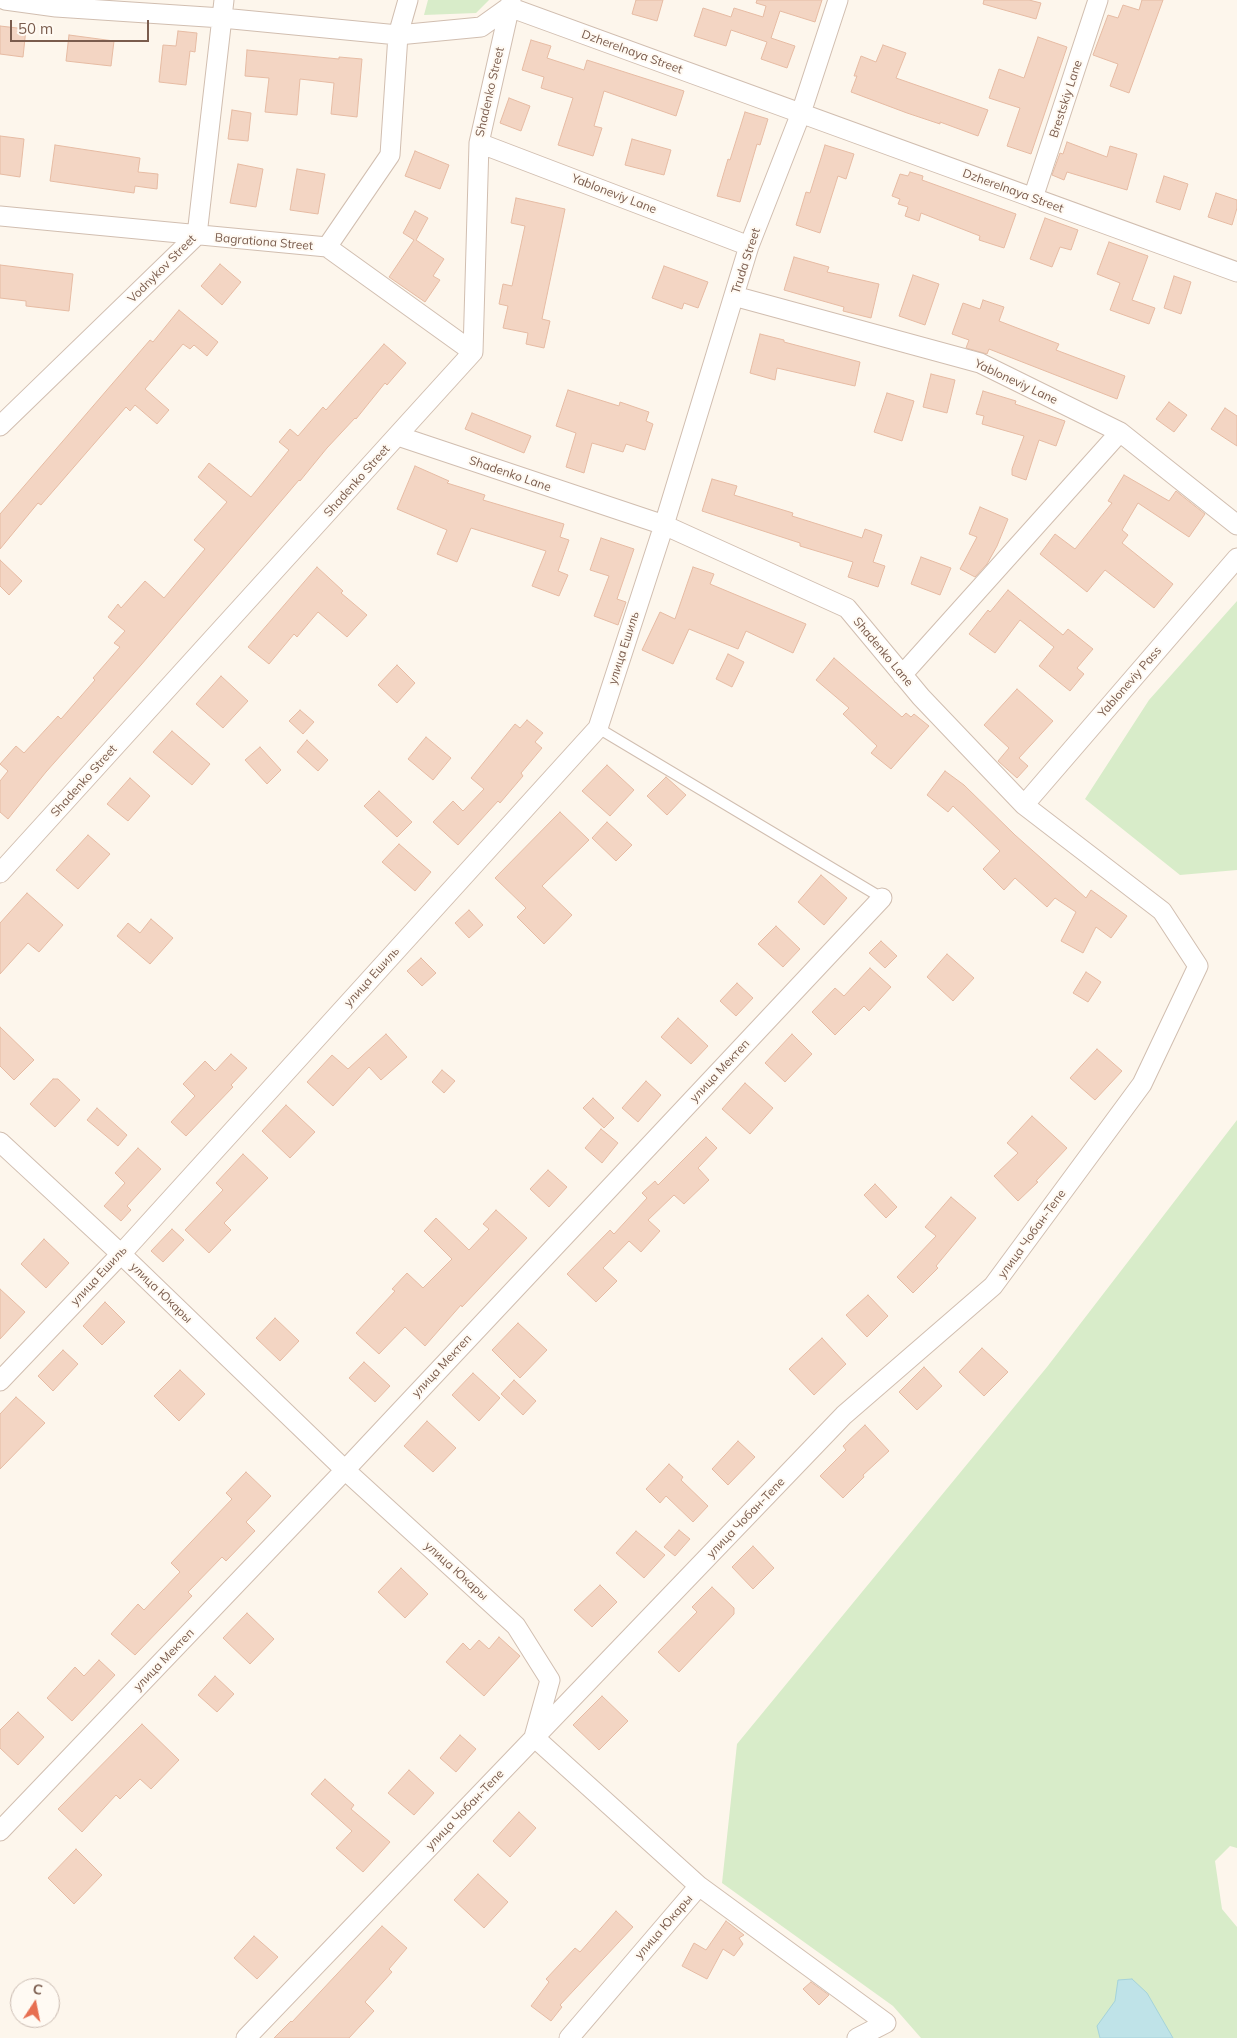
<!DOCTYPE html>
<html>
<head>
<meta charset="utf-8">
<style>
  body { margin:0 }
  #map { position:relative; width:1237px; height:2038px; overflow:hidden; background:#fdf6ec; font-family:Mulish,sans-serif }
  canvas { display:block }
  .north { position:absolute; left:10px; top:1978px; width:50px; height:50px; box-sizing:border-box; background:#fffaf3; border:1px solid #cabbb1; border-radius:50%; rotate:11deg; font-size:14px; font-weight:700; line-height:20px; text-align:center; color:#7a5c4d }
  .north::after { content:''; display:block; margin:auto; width:18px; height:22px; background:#e76f51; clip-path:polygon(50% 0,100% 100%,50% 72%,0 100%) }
  .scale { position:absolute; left:10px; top:20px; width:139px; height:22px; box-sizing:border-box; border:2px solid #7a5c4d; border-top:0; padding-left:6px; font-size:15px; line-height:18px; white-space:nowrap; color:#7a5c4d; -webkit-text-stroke:4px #fffaf3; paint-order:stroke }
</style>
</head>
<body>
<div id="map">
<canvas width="1237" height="2038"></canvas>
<div class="north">С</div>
<div class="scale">50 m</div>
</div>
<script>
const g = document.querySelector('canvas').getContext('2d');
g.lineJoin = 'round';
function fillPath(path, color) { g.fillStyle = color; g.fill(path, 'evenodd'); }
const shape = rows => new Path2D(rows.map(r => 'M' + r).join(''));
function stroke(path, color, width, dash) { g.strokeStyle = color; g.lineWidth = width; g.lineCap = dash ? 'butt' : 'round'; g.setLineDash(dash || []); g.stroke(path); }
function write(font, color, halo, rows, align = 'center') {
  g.font = font + ' Mulish,sans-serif'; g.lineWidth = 4; g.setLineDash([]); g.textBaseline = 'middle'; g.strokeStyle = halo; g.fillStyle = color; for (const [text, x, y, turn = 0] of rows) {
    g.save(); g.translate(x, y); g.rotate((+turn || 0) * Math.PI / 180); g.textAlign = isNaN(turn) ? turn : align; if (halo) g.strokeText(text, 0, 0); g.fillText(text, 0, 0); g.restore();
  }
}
fillPath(shape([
  [428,0,489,0,476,13,424,15],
  [1237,601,1237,870,1180,875,1085,799,1149,700],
  [1237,1120,1237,1848,1230,1846,1215,1861,1222,1909,1237,1927,1237,2038,921,2038,893,2006,722,1883,737,1744,1047,1367]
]), '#d8ecc9');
const water = shape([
  [1132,1979,1147,1993,1173,2038,1100,2038,1097,2026,1115,2001,1118,1980,1132,1979]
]);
fillPath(water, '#bfe3e8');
stroke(water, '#a5d3da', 1);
const building = shape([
  [636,0,663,0,657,21,632,14,636,0],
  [757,0,822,0,815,22,780,11,771,38,795,46,787,68,761,59,767,42,731,30,726,46,694,36,703,8,731,17,734,8,763,17,766,6,756,3,757,0],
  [984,0,1029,0,1041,3,1036,19,983,4,984,0],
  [1142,0,1163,0,1129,93,1110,86,1118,64,1093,55,1108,15,1118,18,1123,5,1139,10,1142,0],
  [0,26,26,29,23,57,0,54,0,26],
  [178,31,197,33,195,52,190,51,186,85,159,82,163,45,176,46,178,31],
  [69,35,114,41,111,66,66,61,69,35],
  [1038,37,1067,47,1031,154,1007,146,1020,108,989,98,999,69,1024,78,1038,37],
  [531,40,551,46,547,58,584,70,587,60,684,91,676,116,604,91,594,126,602,128,593,156,558,145,573,98,541,88,544,77,522,70,531,40],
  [883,45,906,53,896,78,988,110,978,136,940,122,940,124,907,113,851,92,857,76,854,76,861,56,876,62,883,45],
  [247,50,339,59,339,57,362,59,357,117,331,114,334,83,300,79,297,115,265,112,269,78,245,76,247,50],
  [509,98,530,106,521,131,500,123,509,98],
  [232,110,251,113,248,141,228,139,232,110],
  [745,112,768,119,760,145,757,144,740,202,717,196,728,159,730,160,745,112],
  [0,136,24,139,20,177,0,174,0,136],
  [632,139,671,150,664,175,625,165,632,139],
  [1067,142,1107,157,1110,146,1137,154,1127,190,1067,172,1064,180,1052,175,1060,153,1063,154,1067,142],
  [55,145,140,158,138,172,158,174,157,189,135,186,134,193,50,181,55,145],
  [825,145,854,154,846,179,838,176,820,233,796,225,806,192,810,193,825,145],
  [415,151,449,165,440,189,405,176,415,151],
  [238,164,263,169,256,207,230,203,238,164],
  [297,169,325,174,318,214,290,210,297,169],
  [910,172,923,176,922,180,1016,214,1004,248,979,240,980,236,921,213,919,221,905,216,908,207,898,204,900,199,892,196,900,174,908,176,910,172],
  [1164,176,1188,184,1180,210,1156,202,1164,176],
  [1216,193,1237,200,1237,208,1232,225,1208,217,1216,193],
  [516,198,565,209,542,319,550,321,544,348,526,344,528,333,503,328,508,306,499,304,503,284,512,286,525,226,511,223,516,198],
  [415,211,428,218,416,240,444,259,433,276,440,280,425,302,389,277,414,240,403,233,415,211],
  [1045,218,1078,230,1071,250,1060,247,1052,267,1030,259,1045,218],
  [1109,242,1148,256,1132,300,1155,308,1149,324,1110,310,1120,283,1097,274,1109,242],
  [794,257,829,267,827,272,879,284,871,318,843,311,844,307,784,290,794,257],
  [220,264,241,282,222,305,201,286,220,264],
  [0,265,73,274,69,311,26,306,26,301,0,298,0,265],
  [664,266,708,282,698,308,684,303,682,309,652,298,664,266],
  [913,275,939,284,925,325,899,316,913,275],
  [1174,276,1191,282,1181,314,1164,308,1174,276],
  [983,300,1004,307,999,321,1059,344,1056,350,1125,376,1117,399,989,349,987,354,966,348,969,340,952,334,963,303,980,309,983,300],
  [179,310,218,342,207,356,194,345,190,349,183,344,145,389,169,410,157,424,135,405,130,411,126,407,41,505,38,503,0,549,0,514,150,340,153,342,179,310],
  [760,334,784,340,784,342,860,362,855,386,777,368,775,380,750,373,760,334],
  [384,344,406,363,387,385,385,383,356,419,355,418,327,448,300,481,299,480,141,665,46,772,8,819,0,812,0,781,8,771,0,764,16,746,24,753,58,716,61,719,95,680,93,678,120,647,114,643,125,631,108,617,118,604,121,608,145,581,164,598,205,549,194,540,227,502,198,477,209,463,251,497,289,450,279,442,290,429,298,436,323,407,326,410,384,344],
  [931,374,955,380,947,413,923,407,931,374],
  [568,390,619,406,620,402,649,412,646,421,653,424,645,450,626,444,623,452,592,443,584,473,566,467,576,433,556,426,568,390],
  [983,391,1016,401,1015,404,1065,421,1056,446,1039,440,1026,480,1012,475,1012,469,1024,436,982,424,984,416,976,414,983,391],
  [887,393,914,401,902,441,874,432,887,393],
  [1169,402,1187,415,1174,432,1156,419,1169,402],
  [1225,408,1237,416,1237,446,1211,429,1225,408],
  [472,413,531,436,524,453,465,429,472,413],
  [415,466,449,481,447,483,485,495,483,500,564,524,560,537,569,540,558,571,568,575,559,596,532,586,546,551,471,528,457,562,437,554,447,530,397,509,415,466],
  [1124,475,1169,501,1176,491,1205,514,1189,537,1138,503,1122,530,1128,535,1122,543,1173,584,1154,608,1105,570,1087,592,1040,554,1055,534,1075,549,1112,503,1108,501,1124,475],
  [712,479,737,486,734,495,793,513,792,516,862,538,865,529,882,535,873,562,885,566,878,587,848,577,853,562,800,546,800,543,702,511,712,479],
  [980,507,1008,519,997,546,987,564,975,577,960,569,977,537,969,534,980,507],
  [601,538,634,549,617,599,626,602,618,625,594,616,609,576,590,570,601,538],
  [921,557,951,568,940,595,911,584,921,557],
  [0,560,22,581,9,595,0,586,0,560],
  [317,567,343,591,341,593,367,615,347,637,318,612,297,637,294,634,269,664,248,647,317,567],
  [693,567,714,574,710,584,806,624,793,653,746,631,738,649,689,629,673,664,642,650,660,612,675,619,693,567],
  [1008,590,1063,635,1068,629,1093,649,1077,668,1084,674,1070,691,1039,666,1054,647,1020,620,995,653,969,634,988,610,990,612,1008,590],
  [728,654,744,662,732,687,716,679,728,654],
  [834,658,902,717,906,713,911,717,914,714,929,726,891,769,871,753,877,746,843,714,849,708,816,680,834,658],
  [397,665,415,683,397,703,378,685,397,665],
  [221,676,248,701,223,728,196,704,221,676],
  [1017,689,1053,721,1019,758,1028,766,1017,778,998,761,1009,748,984,725,1017,689],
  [300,710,314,722,303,734,289,721,300,710],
  [527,720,543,733,535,742,542,748,521,773,523,776,500,803,498,801,458,845,433,822,453,801,463,811,484,789,471,778,515,724,520,728,527,720],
  [172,731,210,764,192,785,153,752,172,731],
  [426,737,451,758,433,780,408,759,426,737],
  [307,740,328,760,318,771,297,752,307,740],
  [260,747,281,770,267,784,245,760,260,747],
  [607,765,634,790,610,816,582,791,607,765],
  [945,771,964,785,1015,835,1086,898,1091,890,1127,916,1111,938,1096,927,1083,953,1061,941,1076,912,1055,898,1047,907,1015,878,1004,890,983,869,1000,851,953,806,948,812,927,795,945,771],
  [666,777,686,795,667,815,647,796,666,777],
  [130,778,150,796,128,821,107,804,130,778],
  [379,791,412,822,397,837,364,806,379,791],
  [560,812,589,840,542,886,572,915,544,944,517,917,526,908,495,878,560,812],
  [607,822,632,845,616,861,592,838,607,822],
  [88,835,110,854,78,889,56,870,88,835],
  [399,844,431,872,415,891,382,862,399,844],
  [821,875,847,898,824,925,798,902,821,875],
  [27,893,63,925,39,952,28,943,0,974,0,923,27,893],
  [469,910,483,925,469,938,455,923,469,910],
  [151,919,173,938,150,964,117,936,128,923,140,933,151,919],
  [776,926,800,949,783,967,758,944,776,926],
  [881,941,897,956,885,968,869,953,881,941],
  [947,954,974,978,953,1001,927,977,947,954],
  [421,958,436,973,422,986,407,971,421,958],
  [870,968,891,987,869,1011,864,1006,835,1035,812,1012,835,988,844,996,870,968],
  [1086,972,1101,982,1088,1002,1073,993,1086,972],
  [737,983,753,998,736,1016,720,1001,737,983],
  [678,1018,708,1046,691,1064,661,1037,678,1018],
  [0,1027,34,1060,14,1080,0,1066,0,1027],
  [386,1034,407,1057,381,1080,369,1067,333,1106,307,1082,332,1055,348,1069,386,1034],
  [792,1034,812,1054,785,1082,765,1063,792,1034],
  [1097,1049,1122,1071,1095,1100,1070,1078,1097,1049],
  [231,1054,247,1068,231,1085,233,1087,186,1136,171,1122,195,1096,183,1084,205,1061,215,1071,231,1054],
  [442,1070,455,1081,444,1093,432,1082,442,1070],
  [53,1079,58,1079,80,1100,55,1127,30,1104,53,1079],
  [646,1081,661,1095,638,1122,622,1108,646,1081],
  [745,1083,773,1108,750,1134,722,1109,745,1083],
  [593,1098,614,1118,604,1128,583,1108,593,1098],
  [286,1105,315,1132,290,1158,262,1131,286,1105],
  [97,1108,127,1135,118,1146,87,1120,97,1108],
  [1032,1116,1067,1148,1036,1181,1038,1182,1018,1201,994,1176,1018,1153,1007,1143,1032,1116],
  [601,1129,618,1143,602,1163,585,1148,601,1129],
  [706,1137,717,1148,698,1168,709,1180,684,1204,674,1195,648,1220,660,1231,641,1252,629,1241,603,1268,617,1281,596,1302,567,1274,610,1230,614,1234,647,1198,642,1193,655,1181,658,1185,706,1137],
  [138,1148,161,1169,127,1206,131,1210,121,1221,104,1206,125,1183,115,1173,138,1148],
  [243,1154,268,1178,224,1223,231,1230,209,1253,185,1230,223,1190,216,1183,243,1154],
  [548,1170,567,1187,549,1207,530,1189,548,1170],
  [875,1184,897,1207,886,1218,864,1195,875,1184],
  [951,1197,976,1218,936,1266,938,1268,913,1293,897,1277,936,1236,925,1227,951,1197],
  [496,1210,527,1238,462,1307,461,1305,425,1346,405,1327,379,1354,356,1333,395,1291,392,1289,407,1273,423,1288,452,1259,424,1231,436,1218,469,1250,489,1229,483,1224,496,1210],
  [172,1229,184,1240,163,1262,151,1251,172,1229],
  [44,1239,69,1263,46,1288,21,1264,44,1239],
  [0,1289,25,1312,0,1339,0,1289],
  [868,1295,888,1316,867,1337,846,1315,868,1295],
  [105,1302,125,1322,102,1345,83,1326,105,1302],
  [275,1318,299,1341,280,1361,256,1338,275,1318],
  [518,1323,547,1350,520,1378,492,1350,518,1323],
  [822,1338,846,1364,814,1395,789,1369,822,1338],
  [982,1348,1008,1372,984,1396,959,1372,982,1348],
  [63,1350,78,1364,53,1391,38,1376,63,1350],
  [364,1362,390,1386,375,1402,349,1378,364,1362],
  [924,1367,942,1386,917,1410,899,1392,924,1367],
  [180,1370,205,1394,179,1421,154,1396,180,1370],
  [473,1373,500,1398,479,1421,452,1395,473,1373],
  [514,1380,536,1401,523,1415,501,1394,514,1380],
  [16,1397,45,1423,0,1469,0,1414,16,1397],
  [427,1421,456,1448,433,1472,404,1446,427,1421],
  [865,1425,889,1451,863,1475,864,1477,843,1498,820,1476,846,1450,843,1446,865,1425],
  [738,1441,755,1457,728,1485,712,1469,738,1441],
  [669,1464,683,1477,681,1480,708,1506,693,1522,666,1496,660,1503,646,1489,669,1464],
  [246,1472,271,1496,246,1522,255,1531,226,1561,222,1557,188,1592,192,1596,135,1655,111,1634,138,1604,144,1610,180,1572,171,1563,232,1499,226,1493,246,1472],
  [679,1530,690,1539,675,1556,664,1547,679,1530],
  [636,1531,665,1555,644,1578,616,1553,636,1531],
  [753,1546,774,1568,753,1589,732,1567,753,1546],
  [401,1568,428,1594,405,1618,378,1592,401,1568],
  [600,1585,617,1602,592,1627,574,1610,600,1585],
  [712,1587,734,1608,734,1614,679,1672,658,1652,697,1612,692,1607,712,1587],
  [247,1613,274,1639,250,1664,223,1638,247,1613],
  [499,1637,520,1656,484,1696,446,1662,463,1643,470,1650,479,1640,489,1649,499,1637],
  [99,1660,115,1675,72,1721,47,1698,75,1667,84,1676,99,1660],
  [215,1676,234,1694,217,1712,198,1695,215,1676],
  [602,1696,628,1721,599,1750,573,1725,602,1696],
  [18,1712,44,1737,18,1765,0,1748,0,1730,18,1712],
  [142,1724,179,1760,151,1789,140,1779,120,1799,116,1795,82,1832,58,1809,142,1724],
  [460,1735,476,1749,456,1772,440,1758,460,1735],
  [409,1770,434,1793,414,1815,388,1793,409,1770],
  [325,1779,354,1805,351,1809,390,1842,363,1872,336,1848,352,1831,311,1794,325,1779],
  [519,1812,536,1828,510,1857,493,1841,519,1812],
  [76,1849,102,1875,74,1904,48,1878,76,1849],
  [478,1874,508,1902,484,1928,454,1900,478,1874],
  [616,1911,633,1927,560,2005,562,2007,551,2021,531,2006,549,1982,546,1979,575,1948,580,1952,616,1911],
  [726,1921,744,1935,739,1938,743,1944,734,1956,723,1949,707,1979,682,1966,694,1943,706,1950,726,1921],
  [382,1926,407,1948,389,1969,392,1972,365,2002,374,2011,349,2038,274,2038,291,2021,292,2022,382,1926],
  [254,1936,278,1957,257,1979,234,1958,254,1936],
  [811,1982,829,1995,819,2005,803,1989,811,1982]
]);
fillPath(building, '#f3d5c3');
stroke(building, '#e6bba3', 1);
const service = shape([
  [598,728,882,898]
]);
const minor = shape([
  [5,0,56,7,222,18,398,35,481,27,509,7,1237,272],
  [479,143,749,246],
  [1033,198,1098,0],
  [0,216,327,247,390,155,398,35,408,0],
  [327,247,473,352],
  [734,296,980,363,1120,432,1237,525],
  [0,426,197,235,224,0],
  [902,675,1120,432],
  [1024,805,1237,558],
  [0,873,473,352,479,143,511,1],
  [0,1142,121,1254,345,1470,516,1626,550,1680,534,1737,699,1886,569,2038],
  [0,1381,121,1254,598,728,664,525,749,246,801,113,838,0],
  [0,1831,345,1470,882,898],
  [699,1886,886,2023,857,2038],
  [246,2038,844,1415,993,1286,1142,1084,1198,966,1162,911,1024,805,921,697,847,608,664,525,398,436]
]);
stroke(service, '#d1beb0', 12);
stroke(minor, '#d1beb0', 21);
stroke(service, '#fff', 10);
stroke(minor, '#fff', 19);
write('12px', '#7a5c4d', '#fffaf3', [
  ["Dzherelnaya Street",632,52,20],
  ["Shadenko Street",490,92,-77],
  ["Brestskiy Lane",1066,99,-72],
  ["Dzherelnaya Street",1013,191,20],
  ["Yabloneviy Lane",614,194,21],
  ["Bagrationa Street",264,242,5],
  ["Truda Street",746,261,-72],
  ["Vodnykov Street",162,269,-45],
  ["Yabloneviy Lane",1016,382,25],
  ["Shadenko Lane",510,474,19],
  ["Shadenko Street",357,481,-48],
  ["улица Ешиль",624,648,-72],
  ["Shadenko Lane",883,652,50],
  ["Yabloneviy Pass",1130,682,-49],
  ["Shadenko Street",84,781,-48],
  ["улица Ешиль",372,977,-48],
  ["улица Мектеп",720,1071,-47],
  ["улица Чобан-Тепе",1032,1234,-54],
  ["улица Ешиль",99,1276,-47],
  ["улица Юкары",161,1293,44],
  ["улица Мектеп",442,1366,-47],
  ["улица Чобан-Тепе",746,1518,-46],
  ["улица Юкары",456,1571,42],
  ["улица Мектеп",164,1660,-46],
  ["улица Чобан-Тепе",465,1810,-46],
  ["улица Юкары",664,1927,-49]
]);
</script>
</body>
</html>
